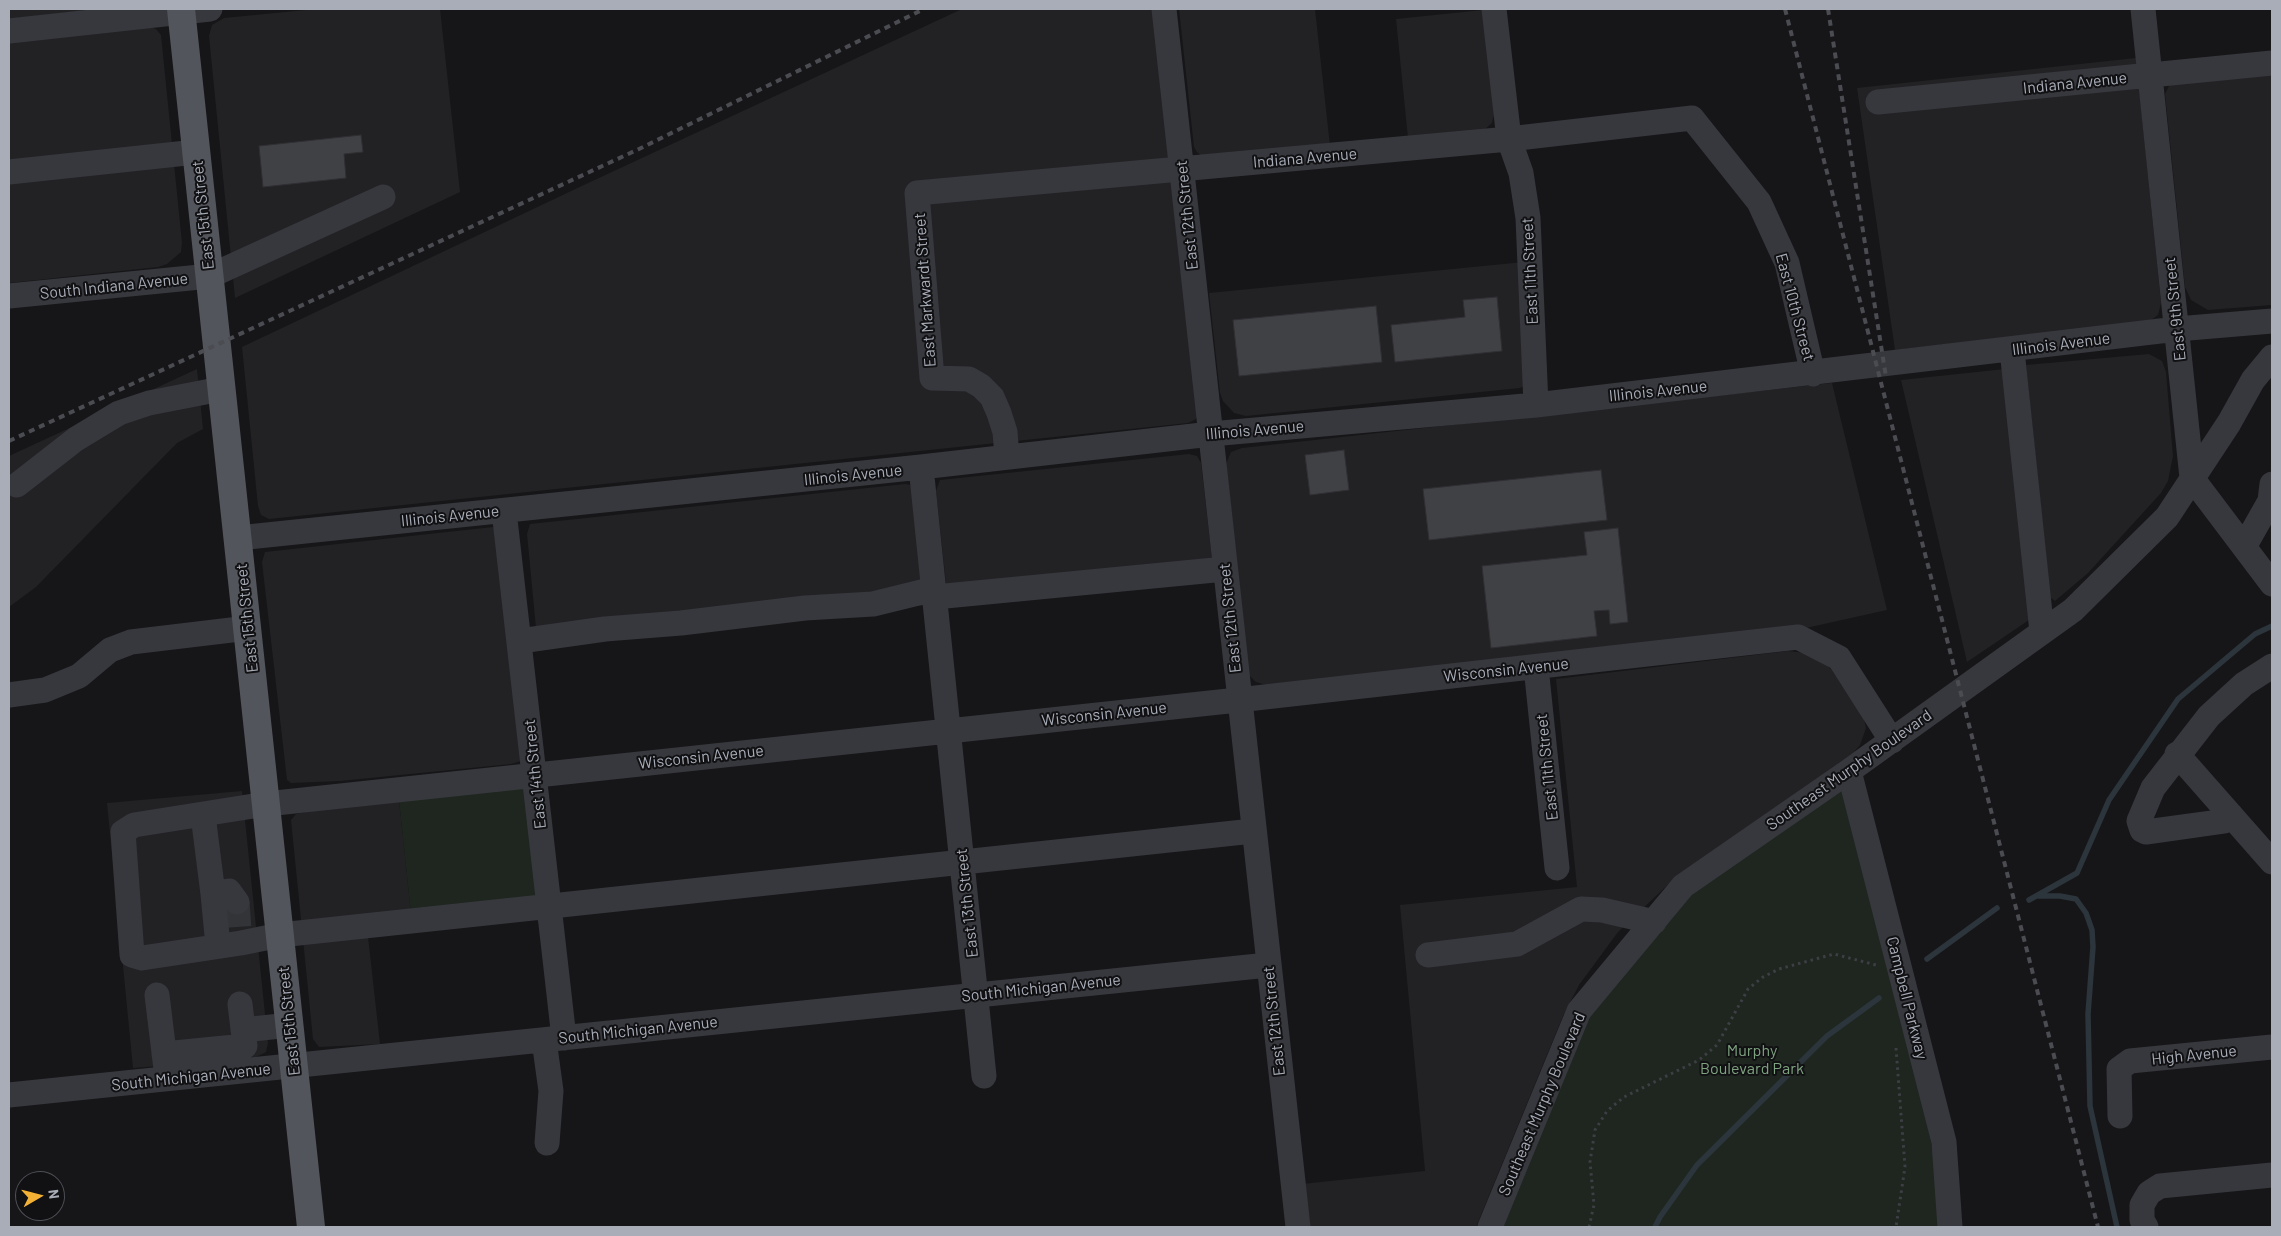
<!DOCTYPE html>
<html>
<head>
<meta charset="utf-8">
<style>
  body { margin:0 }
  #map { position:relative; width:2281px; height:1236px; overflow:hidden; background:#161618; font-family:Barlow,sans-serif }
  canvas { display:block }
  .frame { position:absolute; inset:0; border:10px solid #a8adb8; pointer-events:none }
  .north { position:absolute; left:15px; top:1171px; width:50px; height:50px; box-sizing:border-box; background:#111113; border:1px solid #4d4f55; border-radius:50%; rotate:82deg; font-size:14px; font-weight:700; line-height:20px; text-align:center; color:#a8adb8 }
  .north::after { content:''; display:block; margin:auto; width:18px; height:22px; background:#f2b134; clip-path:polygon(50% 0,100% 100%,50% 72%,0 100%) }
</style>
</head>
<body>
<div id="map">
<canvas width="2281" height="1236"></canvas>
<div class="frame"></div>
<div class="north">N</div>
</div>
<script>
const g = document.querySelector('canvas').getContext('2d');
g.lineJoin = 'round';
function fillPath(path, color) { g.fillStyle = color; g.fill(path, 'evenodd'); }
const shape = rows => new Path2D(rows.map(r => 'M' + r).join(''));
function stroke(path, color, width, dash) { g.strokeStyle = color; g.lineWidth = width; g.lineCap = dash ? 'butt' : 'round'; g.setLineDash(dash || []); g.stroke(path); }
function write(font, color, halo, rows, align = 'center') {
  g.font = font + ' Barlow,sans-serif'; g.lineWidth = 4; g.setLineDash([]); g.textBaseline = 'middle'; g.strokeStyle = halo; g.fillStyle = color; for (const [text, x, y, turn = 0] of rows) {
    g.save(); g.translate(x, y); g.rotate((+turn || 0) * Math.PI / 180); g.textAlign = isNaN(turn) ? turn : align; if (halo) g.strokeText(text, 0, 0); g.fillText(text, 0, 0); g.restore();
  }
}
fillPath(shape([
  [9,9,98,9,9,19],
  [316,9,440,9,460,192,235,298,209,36,212,25,224,18],
  [962,9,1154,9,1198,415,1196,419,1188,423,269,519,261,515,258,506,242,347,586,184],
  [1179,9,1315,9,1330,146,1203,157,1197,152,1194,147],
  [1483,10,1494,114,1492,123,1484,130,1408,138,1396,19],
  [150,27,156,29,161,35,182,243,181,252,167,264,158,267,9,283,9,41],
  [2136,58,2161,303,2158,315,2150,321,1895,350,1857,88],
  [2272,70,2272,305,2208,310,2191,300,2185,287,2165,94,2170,84],
  [1524,262,1524,386,1520,388,1246,416,1234,413,1223,401,1220,393,1209,293],
  [2149,354,2162,361,2166,372,2173,456,2168,481,2161,493,2088,573,2055,601,2050,597,2026,365],
  [197,369,203,429,177,443,36,587,9,607,9,456],
  [2005,369,2032,618,1967,662,1901,380],
  [1832,383,1887,610,1806,628,1266,685,1256,682,1249,675,1226,464,1231,452,1242,448],
  [1189,454,1197,456,1201,463,1214,576,948,602,936,491,940,480],
  [905,484,911,485,926,605,538,649,527,534,530,524],
  [493,527,499,528,521,761,511,764,340,781,291,783,287,780,262,562,265,552],
  [1788,651,1806,653,1820,658,1831,669,1864,719,1866,728,1860,745,1853,753,1677,876,1618,932,1579,985,1563,1016,1476,1227,1307,1227,1302,1184,1425,1171,1400,905,1577,887,1556,679],
  [242,791,268,1043,266,1052,252,1059,133,1068,107,803],
  [399,800,411,914,366,919,380,1044,319,1047,313,1039,291,820,296,814,339,805]
]), '#222225');
fillPath(shape([
  [1849,771,1950,1227,1490,1227,1579,1011,1683,886],
  [522,788,527,793,540,899,411,914,399,800]
]), '#1e261f');
stroke(shape([
  [2038,896,2060,896,2076,899,2086,913,2092,930,2093,947,2088,1014,2090,1106,2117,1227],
  [2029,900,2077,873,2109,800,2178,699,2255,634,2272,626],
  [1927,959,1997,908],
  [1655,1227,1660,1217,1697,1165,1827,1036,1879,998]
]), '#2c353c', 5.5);
const building = shape([
  [361,135,363,152,344,154,346,178,263,187,259,146,361,135],
  [1497,297,1502,351,1395,362,1391,325,1465,317,1463,300,1497,297],
  [1376,306,1382,362,1239,376,1233,320,1376,306],
  [1344,450,1349,490,1310,495,1305,455,1344,450],
  [1601,470,1607,520,1429,540,1423,489,1601,470],
  [1618,528,1628,622,1610,624,1609,610,1594,611,1597,636,1491,648,1482,566,1587,555,1584,532,1618,528]
]);
fillPath(building, '#404145');
stroke(building, '#303034', 1);
stroke(shape([
  [237,902,239,930]
]), '#333438', 25, [25, 12]);
stroke(shape([
  [1896,1048,1905,1167,1896,1227],
  [1589,1227,1594,1205,1590,1162,1595,1130,1607,1111,1624,1097,1699,1060,1717,1045,1748,989,1763,977,1779,969,1834,954,1876,965]
]), '#3d3f44', 3, [2.5, 4]);
stroke(shape([
  [1164,9,1298,1227],
  [1494,9,1509,139,1521,173,1528,218,1536,405],
  [2143,9,2192,478,2272,584],
  [9,31,210,9],
  [1878,102,2272,63],
  [9,172,196,152],
  [9,296,210,276,383,197],
  [2012,350,2042,632],
  [1007,457,1005,432,999,413,992,397,981,386,969,379,932,378,917,193,1509,139,1692,118,1759,202,1787,263,1813,374],
  [921,467,984,1076],
  [17,485,76,439,119,413,149,403,221,389],
  [504,511,564,1038],
  [238,538,921,467,1211,434,1536,405,2177,329,2272,321],
  [2244,547,2270,501,2272,484],
  [935,597,1225,569],
  [520,641,605,629,681,623,805,608,873,604,934,589],
  [1536,667,1557,868],
  [9,695,45,690,79,676,110,650,131,642,248,628],
  [2177,754,2272,862],
  [1849,771,1944,1142,1950,1227],
  [203,815,213,894],
  [2231,815,2225,821,2218,822,2146,832,2142,830,2139,821,2153,788,2209,716,2244,684,2272,666],
  [1253,831,280,935,241,943,142,958,132,955,123,832,134,825,266,804,1238,700,1798,637,1839,658,1892,741],
  [218,946,213,894,229,891,237,902],
  [1428,955,1517,944,1581,909,1602,910,1654,922],
  [157,995,166,1069],
  [243,1030,290,1025],
  [544,1040,551,1091,547,1143],
  [164,1054,245,1046,240,1004],
  [9,1095,1268,965],
  [2120,1116,2119,1069,2130,1061,2272,1047],
  [1490,1227,1579,1011,1683,886,1849,771,2073,610,2167,517,2229,423,2253,380,2272,357],
  [2146,1227,2142,1220,2142,1205,2149,1193,2160,1186,2272,1175]
]), '#37383d', 25);
stroke(shape([
  [181,9,311,1227]
]), '#53555c', 28);
stroke(shape([
  [1785,9,2098,1227],
  [1828,9,1886,377],
  [9,441,639,149,924,9]
]), '#4a4c52', 4, [6, 5]);
write('16px', '#a8adb8', '#111113', [
  ["Indiana Avenue",2075,83,-6],
  ["Indiana Avenue",1305,158,-5],
  ["East 15th Street",203,215,-96],
  ["East 12th Street",1187,215,-96],
  ["East 11th Street",1530,271,-93],
  ["South Indiana Avenue",114,286,-6],
  ["East Markwardt Street",925,290,-94],
  ["East 10th Street",1795,307,75],
  ["East 9th Street",2175,309,-96],
  ["Illinois Avenue",2061,344,-7],
  ["Illinois Avenue",1658,391,-6],
  ["Illinois Avenue",1255,430,-5],
  ["Illinois Avenue",853,475,-6],
  ["Illinois Avenue",450,516,-6],
  ["East 15th Street",247,618,-96],
  ["East 12th Street",1230,618,-96],
  ["Wisconsin Avenue",1506,670,-6],
  ["Wisconsin Avenue",1104,714,-6],
  ["Wisconsin Avenue",701,757,-6],
  ["East 11th Street",1547,767,-96],
  ["Southeast Murphy Boulevard",1849,770,-35],
  ["East 14th Street",535,774,-96],
  ["East 13th Street",967,903,-96],
  ["South Michigan Avenue",1041,988,-6],
  ["Campbell Parkway",1907,998,76],
  ["East 15th Street",289,1021,-96],
  ["East 12th Street",1274,1021,-96],
  ["South Michigan Avenue",638,1030,-6],
  ["High Avenue",2194,1055,-6],
  ["South Michigan Avenue",191,1077,-6],
  ["Southeast Murphy Boulevard",1542,1104,-67]
]);
write('16px', '#7fa381', '#111113', [
  ["Murphy",1752,1051],
  ["Boulevard Park",1752,1069]
]);
</script>
</body>
</html>
